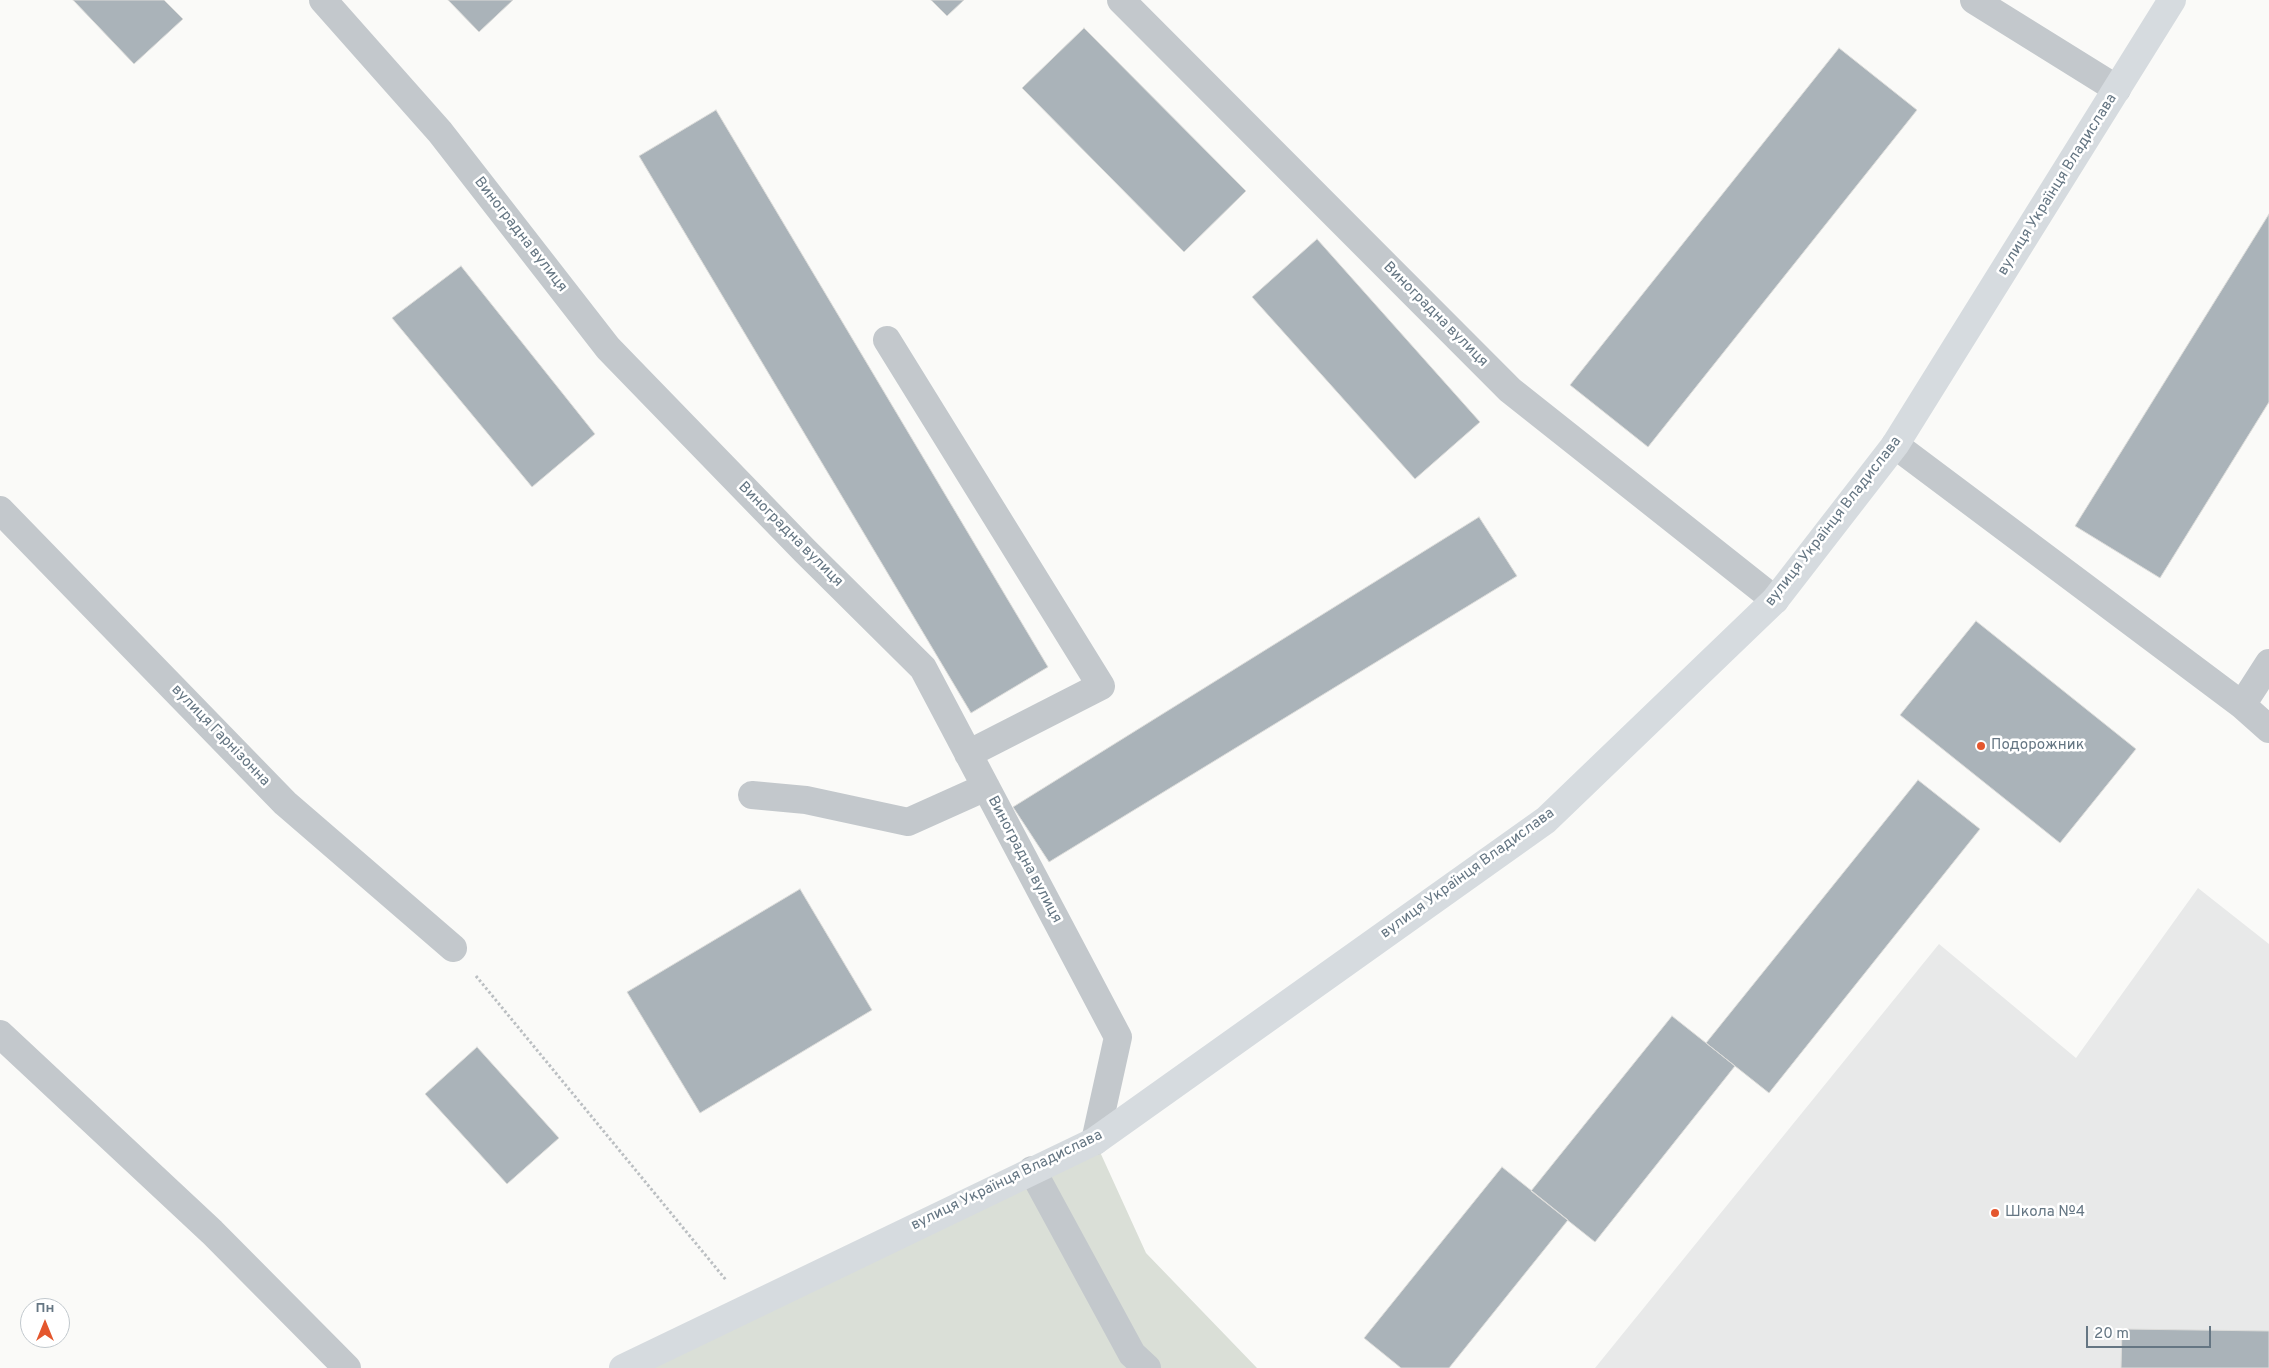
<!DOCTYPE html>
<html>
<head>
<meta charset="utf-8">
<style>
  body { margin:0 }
  #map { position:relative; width:2269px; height:1368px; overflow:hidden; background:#fafaf8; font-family:Overpass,sans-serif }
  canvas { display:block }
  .north { position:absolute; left:20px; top:1298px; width:50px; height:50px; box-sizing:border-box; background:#fff; border:1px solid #c1c8cd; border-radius:50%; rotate:0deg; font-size:14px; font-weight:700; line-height:20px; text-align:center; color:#657683 }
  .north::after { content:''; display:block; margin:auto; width:18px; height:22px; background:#e4572e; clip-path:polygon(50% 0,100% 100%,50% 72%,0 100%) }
  .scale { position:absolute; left:2086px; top:1326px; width:125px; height:22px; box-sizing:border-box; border:2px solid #657683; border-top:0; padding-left:6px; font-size:15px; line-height:18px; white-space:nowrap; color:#657683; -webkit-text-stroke:4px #fff; paint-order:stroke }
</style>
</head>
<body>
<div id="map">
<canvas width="2269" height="1368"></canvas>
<div class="north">Пн</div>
<div class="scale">20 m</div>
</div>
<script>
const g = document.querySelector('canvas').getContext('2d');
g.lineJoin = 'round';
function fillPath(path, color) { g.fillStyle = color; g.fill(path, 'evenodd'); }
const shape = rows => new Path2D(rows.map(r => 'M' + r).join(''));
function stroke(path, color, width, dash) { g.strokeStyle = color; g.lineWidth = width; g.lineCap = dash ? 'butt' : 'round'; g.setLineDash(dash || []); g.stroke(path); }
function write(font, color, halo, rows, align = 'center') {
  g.font = font + ' Overpass,sans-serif'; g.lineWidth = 5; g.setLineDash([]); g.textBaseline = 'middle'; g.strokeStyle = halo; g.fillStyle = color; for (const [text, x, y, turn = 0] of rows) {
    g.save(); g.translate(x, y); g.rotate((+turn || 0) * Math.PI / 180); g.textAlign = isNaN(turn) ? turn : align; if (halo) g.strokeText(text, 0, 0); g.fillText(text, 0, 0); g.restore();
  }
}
fillPath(shape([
  [2198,888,2269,944,2269,1368,1595,1368,1939,944,2076,1058]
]), '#e8e9e9');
fillPath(shape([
  [1095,1141,1146,1253,1257,1368,628,1368]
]), '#dadfd7');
const building = shape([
  [73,0,164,0,183,19,134,64,73,0],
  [448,0,513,0,479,32,448,0],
  [931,0,964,0,947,16,931,0],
  [1084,28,1246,191,1184,252,1022,88,1084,28],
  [1839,48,1917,110,1648,447,1570,385,1839,48],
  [716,110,1048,667,971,713,639,156,716,110],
  [2269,214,2269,402,2160,578,2075,526,2269,214],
  [1317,239,1480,422,1415,479,1252,297,1317,239],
  [461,266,595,434,532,487,392,318,461,266],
  [1479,517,1517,576,1049,862,1013,807,1479,517],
  [1976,621,2136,749,2060,843,1900,715,1976,621],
  [1918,780,1980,829,1769,1093,1706,1043,1918,780],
  [800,889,872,1010,700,1113,627,992,800,889],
  [1672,1016,1735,1066,1595,1242,1531,1191,1672,1016],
  [477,1047,559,1138,507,1184,425,1094,477,1047],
  [1502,1167,1568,1220,1449,1368,1401,1368,1364,1338,1502,1167],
  [2122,1329,2269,1331,2269,1368,2121,1368,2122,1329]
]);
fillPath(building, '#aab3b9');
stroke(building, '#dcdcda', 1);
stroke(shape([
  [476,976,726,1280]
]), '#bbbfc2', 3, [2.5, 2.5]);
stroke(shape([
  [323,0,440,132,608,348,805,551,923,668,1118,1037,1095,1141],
  [1121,0,1510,390,1775,600],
  [1974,0,2117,89],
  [887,340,1101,686,968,754],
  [1895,445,2242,705,2269,729],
  [0,510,285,803,453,948],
  [2242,705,2269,663],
  [752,795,806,800,908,822,986,787],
  [0,1034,212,1232,347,1368],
  [1032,1170,1132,1354,1147,1368]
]), '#c3c8cc', 28);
stroke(shape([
  [623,1368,1095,1141,1546,820,1775,600,1895,445,2172,0]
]), '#d6dbdf', 28);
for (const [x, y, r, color] of [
  [1981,746,5,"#e4572e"],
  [1995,1213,5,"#e4572e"]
]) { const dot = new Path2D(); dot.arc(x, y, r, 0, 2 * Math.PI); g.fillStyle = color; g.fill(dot); stroke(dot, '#fff', 2); }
write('15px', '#657683', '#fff', [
  ["вулиця Українця Владислава",2058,185,-58],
  ["Виноградна вулиця",520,235,52],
  ["Виноградна вулиця",1435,315,45],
  ["вулиця Українця Владислава",1834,522,-52],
  ["Виноградна вулиця",790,535,45],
  ["вулиця Гарнізонна",220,736,46],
  ["Виноградна вулиця",1024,860,62],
  ["вулиця Українця Владислава",1468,874,-36],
  ["вулиця Українця Владислава",1007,1181,-26]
]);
write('15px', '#657683', '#fff', [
  ["Подорожник",1991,746],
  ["Школа №4",2005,1213]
], 'left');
</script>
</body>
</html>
